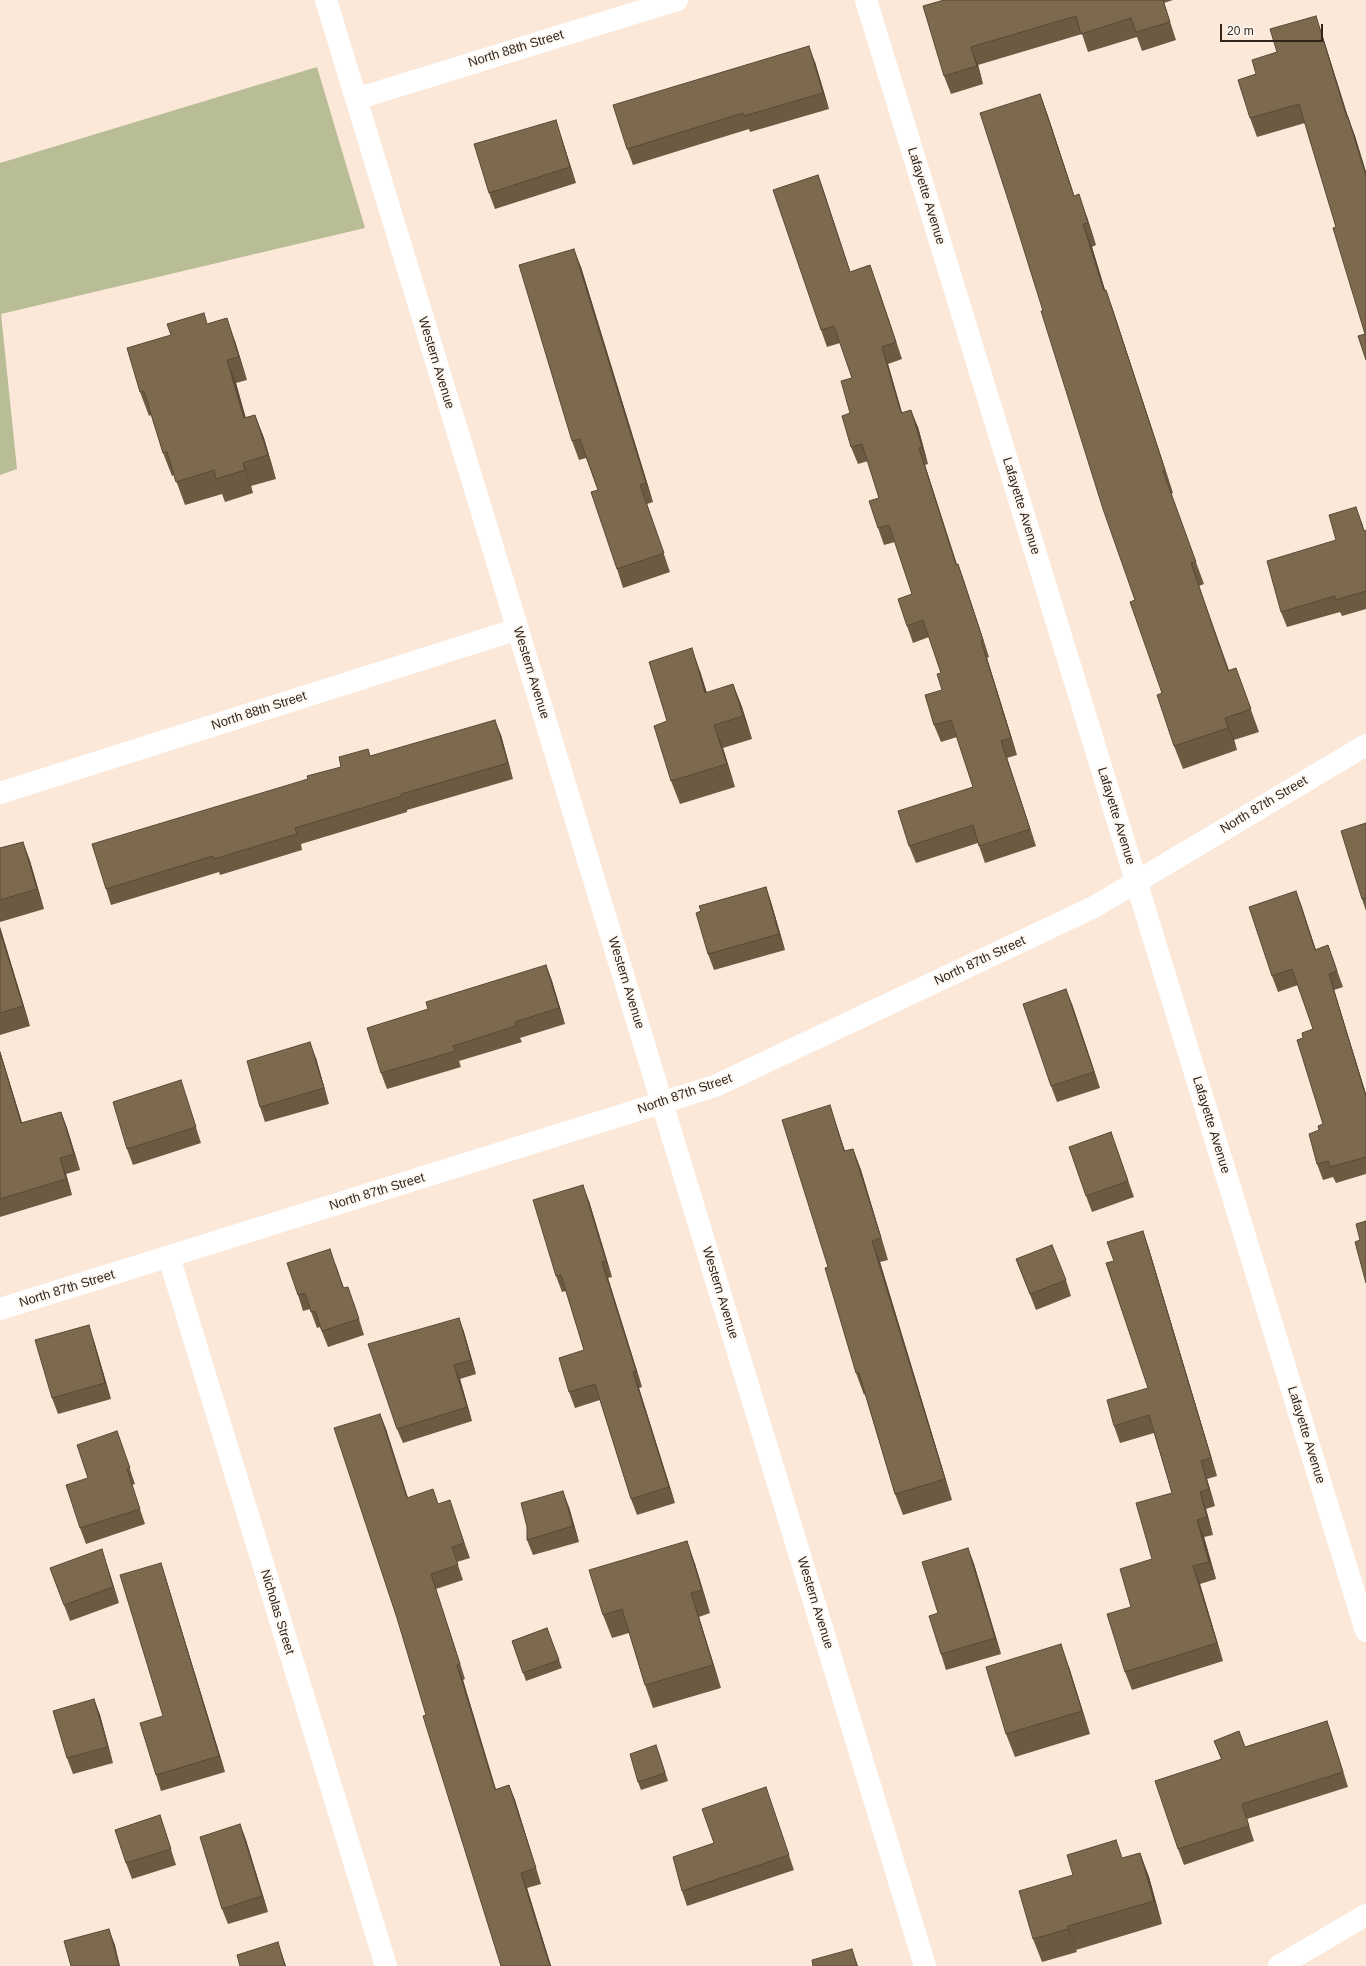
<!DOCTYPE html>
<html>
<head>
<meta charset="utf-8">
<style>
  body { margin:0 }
  #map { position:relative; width:1366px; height:1966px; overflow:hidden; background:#fbe8d9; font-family:Helvetica,sans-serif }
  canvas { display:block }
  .scale { position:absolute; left:1220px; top:24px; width:103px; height:18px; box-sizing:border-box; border:2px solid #31251c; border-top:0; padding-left:5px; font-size:12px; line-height:14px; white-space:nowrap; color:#31251c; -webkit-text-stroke:3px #fef8f3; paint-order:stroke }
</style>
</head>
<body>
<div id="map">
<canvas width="1366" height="1966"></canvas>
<div class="scale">20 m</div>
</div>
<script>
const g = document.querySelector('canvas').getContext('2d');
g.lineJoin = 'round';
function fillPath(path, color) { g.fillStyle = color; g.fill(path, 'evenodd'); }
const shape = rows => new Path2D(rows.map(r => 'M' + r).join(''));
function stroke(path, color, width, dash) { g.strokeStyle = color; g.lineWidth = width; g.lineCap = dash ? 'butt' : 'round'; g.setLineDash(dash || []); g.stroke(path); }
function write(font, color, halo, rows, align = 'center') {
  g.font = font + ' Helvetica,sans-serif'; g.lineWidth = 4; g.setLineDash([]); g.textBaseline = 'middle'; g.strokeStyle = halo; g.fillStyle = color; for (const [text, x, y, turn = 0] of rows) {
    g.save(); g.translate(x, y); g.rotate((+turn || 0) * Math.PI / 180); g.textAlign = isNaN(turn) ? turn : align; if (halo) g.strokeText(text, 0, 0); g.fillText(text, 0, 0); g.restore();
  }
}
fillPath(shape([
  [317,67,365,228,1,314,17,469,0,475,0,163]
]), '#b8bd96');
stroke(shape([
  [326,0,925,1966],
  [866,0,1366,1631],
  [356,99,677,0],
  [0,793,518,629],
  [169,1257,386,1966],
  [0,1309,715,1086,1094,907,1366,745],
  [1279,1966,1366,1915]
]), '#fff', 22);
fillPath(shape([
  [944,0,1173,0,1164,3,1176,40,1142,51,1137,37,1088,52,1082,34,978,65,983,84,951,94,944,76],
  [1322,34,1348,117,1355,136,1366,172,1366,360,1365,334,1336,227,1305,123,1257,137,1250,118,1277,52],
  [815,62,829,109,750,132,749,129,633,165,627,149],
  [1040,94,1048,116,1074,196,1087,217,1096,245,1092,247,1105,290,1106,290,1114,313,1173,493,1171,494,1204,584,1199,586,1229,670,1236,668,1259,732,1234,740,1237,750,1183,769,1174,746,1162,693,1135,600,1043,311],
  [561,136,576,183,495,209,489,193],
  [818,175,824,192,850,272,870,265,876,282,902,359,888,364,902,413,918,427,928,464,925,465,957,564,958,564,964,581,989,657,987,658,1017,755,1007,758,1036,846,985,863,978,843,916,863,909,846,973,787,957,737,941,742,934,725,942,690,941,673,929,637,913,643,907,626,912,594,895,542,884,545,878,528,879,498,868,461,858,464,851,447,850,413,852,378,840,343,827,347,821,330],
  [581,267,653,502,647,504,670,572,623,588,617,569,598,490,586,458,579,460,572,441],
  [208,324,235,341,247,380,236,383,246,418,255,415,264,438,276,479,251,486,253,493,225,502,222,494,185,505,174,475,172,476,163,453,151,415,149,416,140,392],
  [1362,523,1364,531,1366,530,1366,609,1342,616,1340,612,1287,627,1281,612,1336,540],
  [700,671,707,693,733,684,742,707,752,739,723,748,735,787,680,804,671,781,667,721],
  [501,735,513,779,407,810,407,812,301,844,302,850,220,875,219,872,111,905,106,889,308,779,341,767,368,749,370,756],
  [1366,823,1366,911,1362,899],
  [23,842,30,861,44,909,0,922,0,848],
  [766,887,771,902,785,950,714,970,708,954,701,911],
  [1296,891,1316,950,1328,945,1343,987,1334,990,1366,1094,1366,1174,1336,1183,1333,1177,1323,1180,1317,1164,1319,1130,1323,1124,1303,1038,1313,1029,1298,985,1278,992,1272,976],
  [0,927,30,1026,0,1035],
  [546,965,552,981,565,1024,520,1038,522,1042,459,1061,461,1067,387,1089,381,1073,428,1009],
  [1072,1004,1100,1088,1057,1102,1051,1086],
  [0,1051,22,1123,61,1112,67,1128,80,1170,66,1174,72,1195,0,1217],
  [316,1058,329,1104,265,1122,260,1107],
  [186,1096,201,1143,133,1165,127,1149],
  [830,1105,837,1127,845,1151,853,1149,861,1170,888,1260,880,1262,952,1500,903,1515,895,1494,865,1394,864,1395,856,1373,828,1267],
  [1111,1132,1134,1197,1092,1212,1086,1196],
  [589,1201,612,1277,608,1278,642,1387,639,1388,675,1503,637,1515,631,1499,600,1400,575,1408,569,1392,584,1350,566,1291,562,1292,556,1276],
  [1143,1231,1149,1249,1217,1476,1207,1479,1215,1506,1206,1509,1213,1535,1204,1537,1216,1579,1200,1584,1223,1661,1132,1690,1125,1672,1131,1607,1152,1559,1172,1493,1154,1433,1120,1443,1114,1426,1148,1388,1114,1261],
  [1016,1259,1066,1280,1071,1296,1036,1310],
  [336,1265,344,1288,354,1303,364,1335,328,1347,320,1327,317,1328,310,1309,303,1311,298,1295],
  [459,1318,464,1332,476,1374,460,1379,472,1421,403,1443,397,1429],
  [94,1341,111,1399,58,1414,52,1398],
  [380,1414,386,1429,408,1498,438,1504,455,1516,470,1558,457,1562,463,1580,436,1589,465,1679,463,1680,496,1789,509,1785,515,1800,541,1884,527,1888,551,1966,501,1966],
  [117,1431,135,1484,132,1485,145,1524,86,1544,80,1528,88,1478],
  [569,1507,579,1542,533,1555,527,1540],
  [687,1541,695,1564,710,1613,699,1617,721,1688,653,1708,645,1685,629,1633,612,1638,603,1615],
  [968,1548,974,1564,1001,1654,946,1670,941,1654,938,1613],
  [161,1563,166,1579,225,1772,161,1791,156,1775,163,1716],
  [107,1565,119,1603,70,1621,50,1568],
  [547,1628,562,1668,526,1681,512,1641],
  [1069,1667,1090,1734,1015,1757,1006,1734],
  [94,1699,100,1715,113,1763,73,1774,67,1758],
  [1327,1721,1348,1787,1247,1819,1254,1841,1184,1865,1178,1849,1221,1759,1214,1741,1245,1747],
  [659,1753,668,1781,641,1790,638,1782],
  [771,1802,794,1870,687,1906,682,1891,714,1843],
  [160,1815,176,1865,132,1879,126,1863],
  [240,1824,246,1840,268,1912,228,1924,222,1909],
  [1140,1853,1149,1877,1162,1924,1076,1950,1077,1952,1042,1962,1033,1939,1073,1875,1123,1858]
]), '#6c5a42');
fillPath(shape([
  [1316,16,1322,34,1354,136,1347,118],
  [809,46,815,62,829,109,823,93],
  [971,47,978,65,983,84,977,66],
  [1040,94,1048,116,1082,219,1074,196],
  [1348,117,1355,136,1366,172,1366,176],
  [556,120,561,136,576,183,570,167],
  [818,175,824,192,856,289,850,272],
  [1079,194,1087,217,1096,245,1088,223],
  [1083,224,1092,247,1112,313,1104,291],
  [574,249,581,267,653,502,646,483],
  [870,265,876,282,902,359,896,342],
  [1106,290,1114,313,1173,493,1165,470],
  [227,318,235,341,247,380,239,357],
  [882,347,888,364,907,430,901,413],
  [227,360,236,383,252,442,244,418],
  [911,410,918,427,928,464,922,447],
  [255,415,264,438,276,479,268,455],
  [919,448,925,465,962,582,956,565],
  [243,463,251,486,253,493,245,470],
  [1356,507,1362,523,1366,537],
  [1191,563,1199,586,1236,693,1228,671],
  [958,564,964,581,989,657,983,640],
  [981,641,987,658,1017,755,1011,738],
  [692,648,700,671,714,716,705,693],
  [733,684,742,707,752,739,743,716],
  [1225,718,1234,740,1237,750,1228,728],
  [495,720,501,735,513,779,508,763],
  [714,725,723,748,735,787,727,764],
  [1001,741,1007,758,1036,846,1030,829],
  [23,842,30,861,44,909,37,889],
  [766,887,771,902,785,950,779,934],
  [1296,891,1302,907,1321,966,1315,950],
  [0,927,30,1026,23,1006,0,931],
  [546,965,552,981,565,1024,559,1008],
  [1329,974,1334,990,1366,1094,1366,1097],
  [1066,989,1072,1004,1100,1088,1094,1072],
  [310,1042,316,1058,329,1104,324,1088],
  [0,1051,27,1139,21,1123,0,1053],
  [830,1105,837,1127,852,1173,844,1151],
  [61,1112,67,1128,80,1170,74,1154],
  [853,1149,861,1170,888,1260,881,1238],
  [60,1158,66,1174,72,1195,66,1179],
  [583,1185,589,1201,612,1277,606,1261],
  [1143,1231,1149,1249,1217,1476,1211,1458],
  [872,1241,880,1262,952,1500,945,1479],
  [602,1262,608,1278,642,1387,636,1371],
  [459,1318,464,1332,476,1374,471,1360],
  [89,1325,94,1341,111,1399,105,1383],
  [454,1365,460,1379,472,1421,467,1407],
  [633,1372,639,1388,675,1503,669,1487],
  [380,1414,386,1429,413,1514,407,1498],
  [1201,1461,1207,1479,1215,1506,1209,1489],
  [563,1491,569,1507,579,1542,573,1526],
  [1200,1492,1206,1509,1213,1535,1207,1517],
  [1197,1520,1204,1537,1216,1579,1209,1562],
  [687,1541,695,1564,710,1613,702,1590],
  [968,1548,974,1564,1001,1654,995,1638],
  [102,1549,107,1565,119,1603,113,1587],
  [161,1563,166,1579,225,1772,219,1756],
  [1193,1566,1200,1584,1223,1661,1217,1643],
  [431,1574,436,1589,465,1679,460,1664],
  [691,1593,699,1617,721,1688,713,1665],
  [1061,1644,1069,1667,1090,1734,1082,1711],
  [457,1665,463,1680,500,1805,495,1790],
  [94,1699,100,1715,113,1763,108,1747],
  [1327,1721,1332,1736,1348,1787,1343,1772],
  [509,1785,515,1800,541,1884,536,1868],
  [240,1824,246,1840,268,1912,262,1896],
  [1140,1853,1149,1877,1162,1924,1154,1901],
  [521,1873,527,1888,551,1966,550,1966],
  [1068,1926,1076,1950,1077,1952,1068,1929],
  [109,1929,115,1945,120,1966,119,1966],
  [278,1942,286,1966,285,1966],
  [852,1949,858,1966,857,1966]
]), '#584a36');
const building = shape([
  [944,0,1163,0,1170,22,1136,32,1131,18,1081,34,1076,16,971,47,977,66,944,76,923,6,944,0],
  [1316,16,1347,118,1348,117,1366,176,1366,360,1358,336,1365,334,1333,228,1336,227,1299,104,1250,118,1238,80,1256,74,1252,60,1277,52,1270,29,1316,16],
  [809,46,823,93,744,116,743,113,627,149,613,105,809,46],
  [1040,94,1074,196,1079,194,1088,223,1083,224,1104,291,1106,290,1165,470,1163,471,1196,562,1191,563,1228,671,1236,668,1251,709,1225,718,1228,728,1174,746,1157,695,1162,693,1130,602,1135,600,1103,509,1041,311,1043,311,1013,215,980,113,1040,94],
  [556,120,570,167,489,193,474,144,556,120],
  [818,175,850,272,870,265,896,342,882,347,901,413,911,410,922,447,919,448,956,565,958,564,983,640,981,641,1011,738,1001,741,1030,829,979,846,973,825,909,846,898,811,973,787,951,720,934,725,925,695,942,690,937,674,941,673,923,620,907,626,898,599,912,594,889,525,878,528,869,501,879,498,862,444,851,447,842,416,850,413,841,381,852,378,834,326,821,330,773,190,818,175],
  [574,249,646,483,640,485,664,553,617,569,591,492,598,490,580,439,572,441,519,265,574,249],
  [204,313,207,324,227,318,239,357,227,360,244,418,255,415,268,455,243,463,245,470,216,479,214,470,176,482,167,452,163,453,144,391,140,392,127,348,171,335,167,324,204,313],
  [1356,507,1364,531,1366,530,1366,591,1336,600,1335,596,1281,612,1267,561,1336,540,1329,515,1356,507],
  [692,648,705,693,733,684,743,716,714,725,727,764,671,781,654,726,667,721,649,662,692,648],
  [495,720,508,763,401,794,402,796,295,828,297,834,214,859,213,856,106,889,92,844,308,779,307,776,341,767,339,757,368,749,370,756,495,720],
  [1366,823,1366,898,1362,899,1341,831,1366,823],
  [23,842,37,889,0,900,0,848,23,842],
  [766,887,779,934,708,954,696,913,701,911,699,906,766,887],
  [1296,891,1315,950,1328,945,1337,971,1329,974,1366,1097,1366,1157,1330,1167,1328,1161,1317,1164,1309,1134,1319,1130,1318,1126,1323,1124,1297,1040,1303,1038,1302,1033,1313,1029,1292,969,1272,976,1249,907,1296,891],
  [0,931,23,1006,0,1013,0,931],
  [546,965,559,1008,515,1022,516,1026,453,1046,455,1051,381,1073,367,1028,428,1009,426,1002,546,965],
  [1066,989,1094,1072,1051,1086,1023,1004,1066,989],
  [310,1042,324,1088,260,1107,247,1061,310,1042],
  [0,1053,21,1123,61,1112,74,1154,60,1158,66,1179,0,1199,0,1053],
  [181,1080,196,1127,127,1149,113,1102,181,1080],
  [830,1105,844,1151,853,1149,881,1238,872,1241,945,1479,895,1494,859,1373,856,1373,825,1268,828,1267,782,1120,830,1105],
  [1111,1132,1128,1181,1086,1196,1069,1147,1111,1132],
  [583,1185,606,1261,602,1262,636,1371,633,1372,669,1487,631,1499,595,1384,569,1392,559,1358,584,1350,561,1275,556,1276,533,1200,583,1185],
  [1366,1221,1366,1283,1355,1242,1360,1240,1356,1224,1366,1221],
  [1143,1231,1211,1458,1201,1461,1209,1489,1200,1492,1207,1517,1197,1520,1209,1562,1193,1566,1217,1643,1125,1672,1107,1614,1131,1607,1120,1569,1152,1559,1136,1503,1172,1493,1149,1415,1114,1426,1107,1400,1148,1388,1106,1263,1114,1261,1107,1242,1143,1231],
  [1052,1245,1066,1280,1030,1294,1016,1259,1052,1245],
  [330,1249,343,1288,348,1287,359,1319,322,1331,315,1311,311,1312,305,1293,298,1295,287,1263,330,1249],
  [459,1318,471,1360,454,1365,467,1407,397,1429,368,1344,459,1318],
  [89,1325,105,1383,52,1398,35,1340,89,1325],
  [380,1414,407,1498,433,1489,438,1504,450,1500,464,1543,452,1547,458,1565,431,1574,460,1664,457,1665,495,1790,509,1785,536,1868,521,1873,550,1966,501,1966,423,1716,426,1715,397,1618,334,1428,380,1414],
  [117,1431,130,1468,127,1469,140,1509,80,1528,66,1485,88,1478,77,1445,117,1431],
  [563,1491,573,1526,527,1540,527,1527,521,1503,563,1491],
  [687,1541,702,1590,691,1593,713,1665,645,1685,622,1609,603,1615,589,1570,687,1541],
  [968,1548,995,1638,941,1654,929,1616,938,1613,922,1562,968,1548],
  [102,1549,113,1587,64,1605,50,1568,102,1549],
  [161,1563,219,1756,156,1775,140,1723,163,1716,120,1575,161,1563],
  [547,1628,559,1660,523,1673,512,1641,547,1628],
  [1061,1644,1082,1711,1006,1734,986,1667,1061,1644],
  [94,1699,108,1747,67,1758,53,1711,94,1699],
  [1327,1721,1343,1772,1242,1804,1249,1826,1178,1849,1155,1781,1222,1759,1214,1741,1239,1731,1245,1747,1327,1721],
  [656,1745,665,1773,638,1782,630,1754,656,1745],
  [766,1787,789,1855,682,1891,673,1857,714,1843,702,1809,766,1787],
  [160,1815,171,1849,126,1863,115,1830,160,1815],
  [240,1824,262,1896,222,1909,200,1837,240,1824],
  [1116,1840,1122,1858,1140,1853,1154,1901,1068,1926,1068,1929,1033,1939,1019,1891,1073,1875,1067,1855,1116,1840],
  [109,1929,119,1966,71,1966,64,1941,109,1929],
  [278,1942,285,1966,240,1966,237,1955,278,1942],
  [852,1949,857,1966,813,1966,812,1960,852,1949]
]);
fillPath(building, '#7d694d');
stroke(building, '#584a36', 1);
write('13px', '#31251c', '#fef8f3', [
  ["North 88th Street",516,49,-17],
  ["Lafayette Avenue",926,196,73],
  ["Western Avenue",436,363,73],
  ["Lafayette Avenue",1021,506,73],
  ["Western Avenue",531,673,73],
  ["North 88th Street",259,711,-18],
  ["North 87th Street",1264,805,-31],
  ["Lafayette Avenue",1116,816,73],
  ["North 87th Street",980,961,-25],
  ["Western Avenue",626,983,73],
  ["North 87th Street",685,1094,-19],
  ["Lafayette Avenue",1211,1125,73],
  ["North 87th Street",377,1192,-17],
  ["North 87th Street",67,1289,-17],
  ["Western Avenue",720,1293,73],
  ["Lafayette Avenue",1306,1435,73],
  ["Western Avenue",815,1603,73],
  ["Nicholas Street",277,1612,73]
]);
</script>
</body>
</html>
